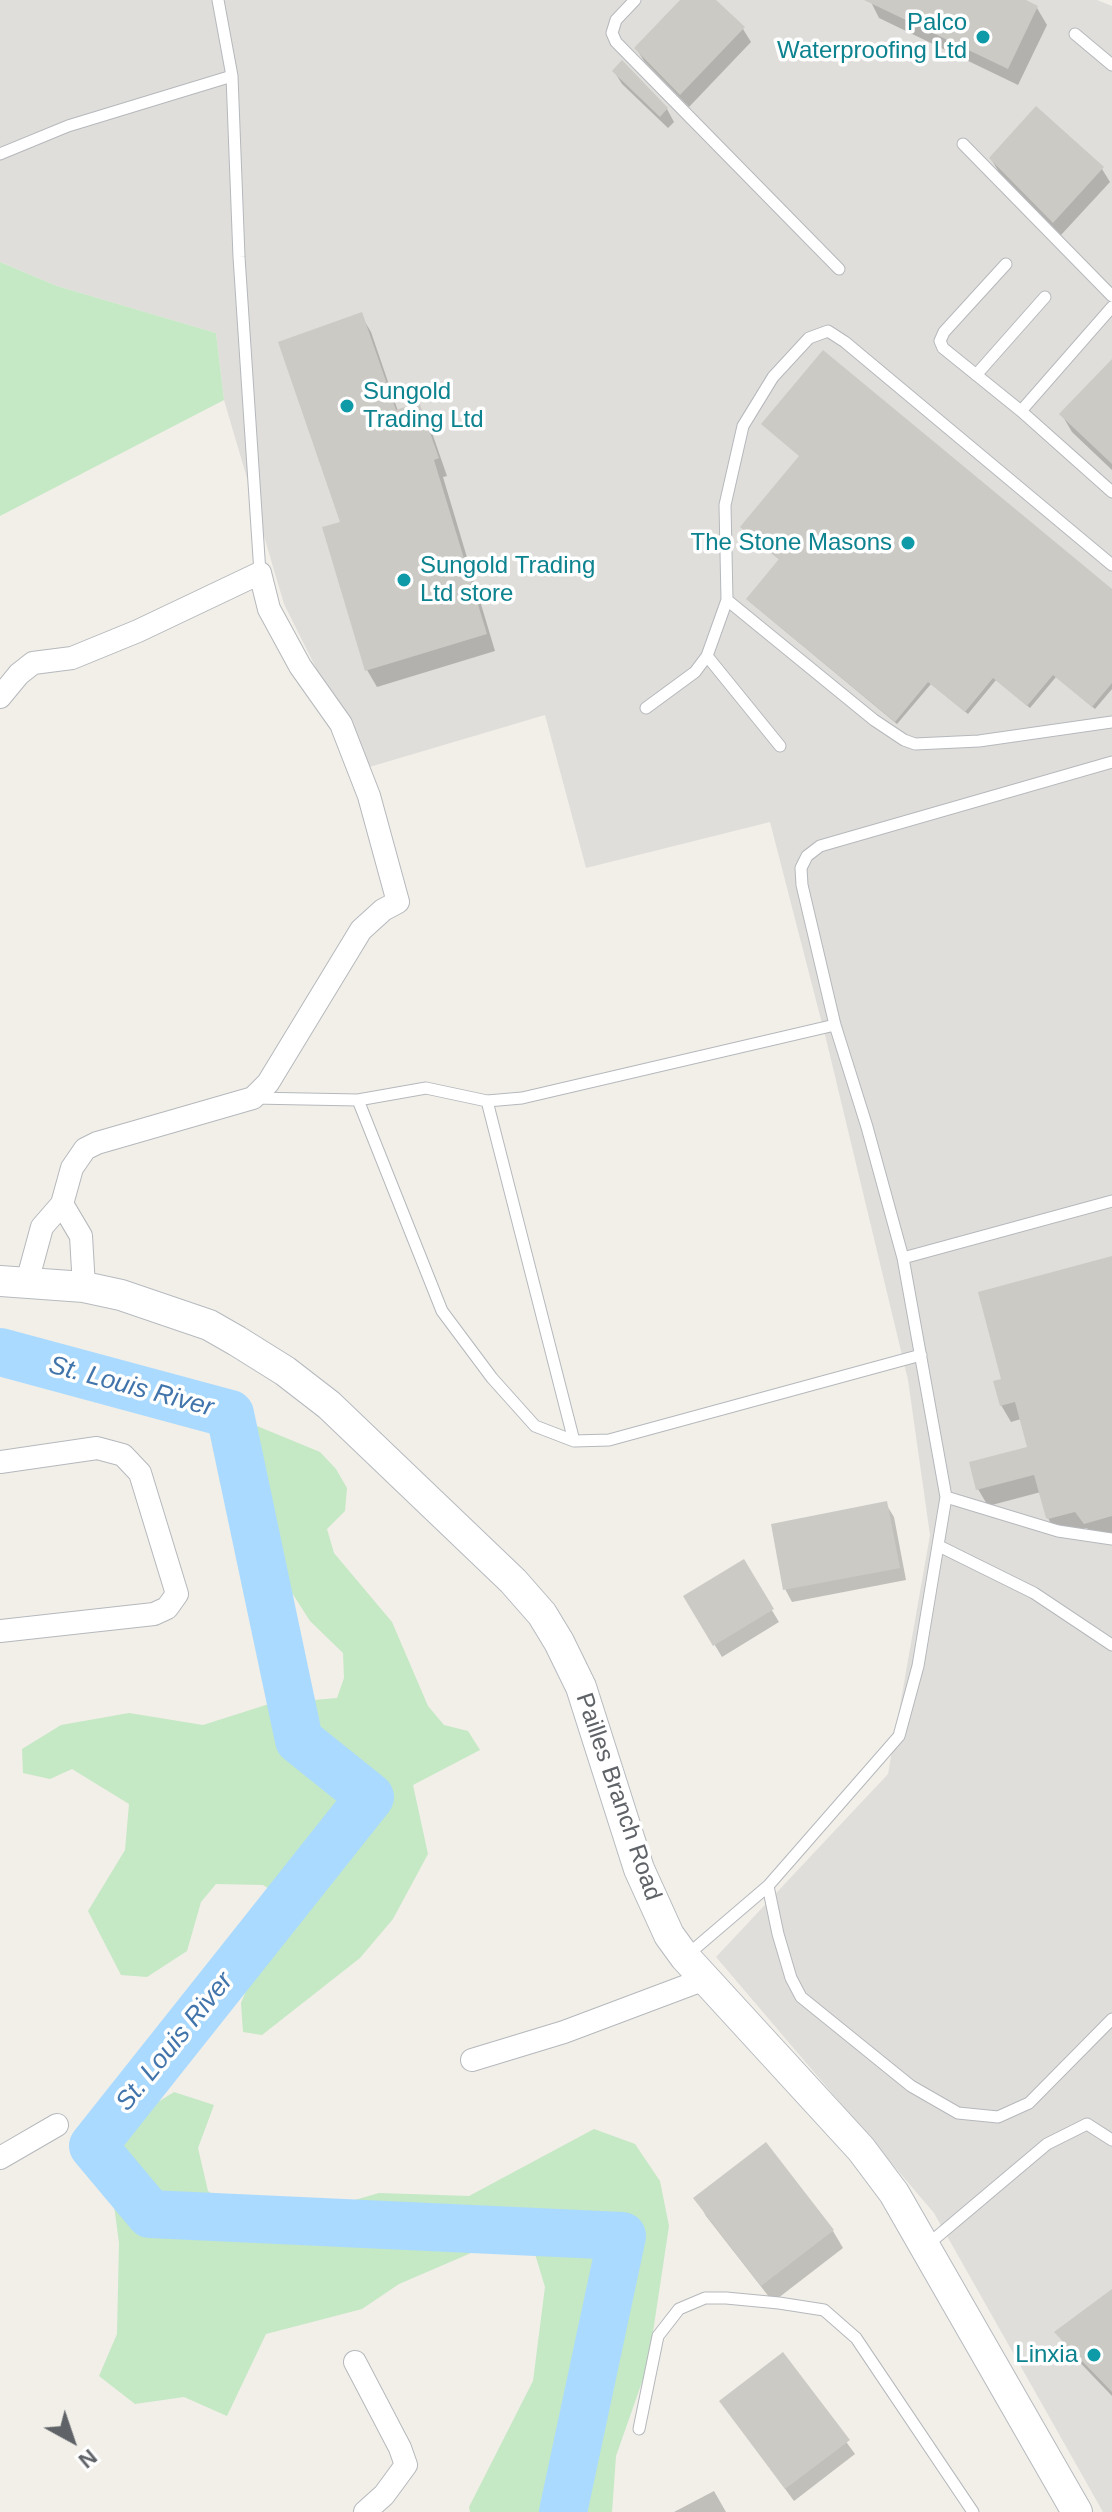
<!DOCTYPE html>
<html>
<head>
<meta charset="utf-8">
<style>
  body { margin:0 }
  #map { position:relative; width:1112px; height:2512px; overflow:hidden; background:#f1efe8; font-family:Helvetica,sans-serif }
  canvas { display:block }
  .north { position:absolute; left:32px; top:2400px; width:80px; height:80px; -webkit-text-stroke:6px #fff; paint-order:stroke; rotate:140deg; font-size:22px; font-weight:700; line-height:32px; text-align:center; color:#5f6368 }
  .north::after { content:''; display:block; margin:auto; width:28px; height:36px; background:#5f6368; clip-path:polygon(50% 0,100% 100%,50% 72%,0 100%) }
</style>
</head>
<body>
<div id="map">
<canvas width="1112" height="2512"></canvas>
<div class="north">N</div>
</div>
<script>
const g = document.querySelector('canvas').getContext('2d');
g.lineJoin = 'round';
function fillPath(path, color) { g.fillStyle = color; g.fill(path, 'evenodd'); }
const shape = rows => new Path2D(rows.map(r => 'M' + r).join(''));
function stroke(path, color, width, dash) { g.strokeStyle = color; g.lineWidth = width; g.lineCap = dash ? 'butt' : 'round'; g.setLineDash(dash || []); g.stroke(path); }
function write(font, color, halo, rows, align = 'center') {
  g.font = font + ' Helvetica,sans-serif'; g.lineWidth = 7; g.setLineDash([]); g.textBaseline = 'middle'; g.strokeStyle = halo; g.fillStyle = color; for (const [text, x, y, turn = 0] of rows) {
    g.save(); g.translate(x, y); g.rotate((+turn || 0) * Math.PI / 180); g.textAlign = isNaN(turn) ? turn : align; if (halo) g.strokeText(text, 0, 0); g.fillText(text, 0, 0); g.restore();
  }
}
fillPath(shape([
  [0,0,1097,0,1112,6,1112,2512,1103,2512,934,2213,716,1957,888,1774,930,1535,908,1380,827,1043,770,822,586,868,545,715,366,768,284,604,224,400,216,333,57,286,0,262]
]), '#e0deda');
fillPath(shape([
  [0,262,57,286,216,333,224,400,0,516],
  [257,1426,320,1452,336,1469,347,1488,345,1511,327,1529,334,1553,392,1622,428,1706,444,1725,468,1731,480,1750,413,1785,428,1854,393,1919,360,1958,262,2035,243,2032,241,2003,284,1898,263,1885,216,1884,201,1902,187,1951,147,1977,121,1975,88,1911,125,1850,129,1804,72,1769,50,1779,23,1773,22,1749,61,1725,129,1713,203,1725,269,1704,337,1698,344,1678,343,1653,310,1621,221,1482],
  [174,2092,214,2105,198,2148,208,2191,243,2220,289,2219,379,2193,469,2196,594,2129,635,2144,660,2181,669,2226,648,2365,616,2456,612,2512,470,2512,469,2507,533,2381,545,2287,532,2244,485,2247,399,2284,362,2309,266,2334,227,2416,184,2397,135,2404,99,2376,117,2334,119,2243,107,2152,136,2116]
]), '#c5e8c5');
fillPath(shape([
  [682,0,713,0,743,29,751,42,689,107,644,61,636,48],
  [870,0,1021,0,1037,8,1047,25,1018,85,879,18],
  [614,71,667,109,674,122,668,128,622,84],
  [991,159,1102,169,1110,182,1061,235,999,172],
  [361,315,371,332,398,411,418,404,428,421,447,476,443,477,495,651,377,687,367,670,342,523],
  [1112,363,1112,470,1072,432,1062,415],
  [744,531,1112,592,1112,689,1095,709,1056,677,1030,708,996,680,968,714,931,684,897,724,750,602,780,560],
  [1112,1258,1112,1535,1095,1540,1087,1528,1057,1535,1048,1518,1041,1492,988,1506,978,1489,1029,1448,1021,1419,1011,1422,1001,1405,1004,1380],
  [886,1504,894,1517,906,1580,792,1602,785,1589],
  [743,1562,779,1622,722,1657,686,1597],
  [696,2198,833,2231,843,2248,773,2302,706,2216],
  [1112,2291,1112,2396,1067,2349,1057,2332],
  [783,2355,855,2454,794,2501,721,2402],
  [714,2491,726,2512,674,2512]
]), '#0003');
stroke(shape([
  [0,1352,230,1414,299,1740,370,1797,93,2146,150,2214,622,2236,563,2512]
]), '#aadaff', 48);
fillPath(shape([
  [680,0,716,0,745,27,680,95,634,48],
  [864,0,1026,0,1038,6,1008,69],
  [622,60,668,108,660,117,612,71],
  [1036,106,1104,167,1053,223,989,158],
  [362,312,396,410,419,402,439,458,434,460,487,634,365,671,322,527,340,522,278,342],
  [823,350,1112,589,1112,683,1092,707,1053,675,1027,706,993,678,965,712,928,682,895,722,746,599,779,559,740,527,799,456,761,424],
  [1112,359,1112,464,1059,414],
  [1112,1256,1112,1516,1084,1524,1075,1512,1048,1519,1046,1518,1034,1475,976,1490,969,1462,1027,1447,1015,1402,1000,1406,993,1381,1001,1379,978,1292],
  [887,1501,900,1568,783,1590,771,1524],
  [744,1559,774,1609,713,1646,683,1596],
  [766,2142,834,2230,761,2286,693,2198],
  [1112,2289,1112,2392,1054,2332],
  [783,2352,850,2440,785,2489,719,2401]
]), '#cccac5');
const service = shape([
  [218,0,232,76,239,257,260,573],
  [635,0,616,20,612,33,616,42,839,269],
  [1075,34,1112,65],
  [963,144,1112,296],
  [0,154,68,126,232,76],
  [1006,264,944,332,940,341,943,348,1021,411,1112,492],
  [976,375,1045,297],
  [1021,411,1112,307],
  [727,600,874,720,904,740,915,744,979,741,1112,722],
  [707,656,780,746],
  [646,708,695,672,707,656,727,600,725,505,743,426,773,377,809,338,828,331,845,342,1112,565],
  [253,1098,358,1100,442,1311,492,1378,535,1426,574,1441,609,1440,921,1355],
  [358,1100,426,1088,487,1101,522,1098,835,1025],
  [487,1101,574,1441],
  [903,1258,1112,1201],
  [946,1497,1058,1531,1112,1539],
  [939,1546,1034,1593,1112,1645],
  [768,1886,778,1934,791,1978,801,1997,911,2086,958,2113,998,2117,1029,2103,1112,2019],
  [685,1957,768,1886,899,1736,918,1666,946,1497,903,1258,867,1127,835,1025,802,885,801,868,807,856,820,846,1112,762],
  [926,2246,1047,2144,1087,2124,1112,2140],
  [639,2429,658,2336,679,2309,705,2298,726,2298,779,2303,824,2310,856,2338,973,2512]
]);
const minor = shape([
  [0,697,19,674,33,663,72,658,138,631,260,573,269,609,300,666,341,724,369,796,398,902,383,910,361,930,268,1083,253,1098,97,1143,85,1149,72,1168,62,1204,42,1227,27,1282],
  [62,1204,81,1236,84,1287],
  [0,1462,97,1448,123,1455,140,1473,177,1594,167,1608,154,1614,0,1631],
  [472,2060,564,2032,705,1979],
  [0,2158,57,2125],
  [355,2362,400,2448,406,2465,384,2495,365,2512]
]);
const secondary = shape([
  [0,1281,84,1287,121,1295,209,1325,237,1341,285,1371,329,1405,513,1581,542,1614,559,1642,581,1687,639,1869,669,1935,685,1957,861,2149,894,2193,1077,2512]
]);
stroke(service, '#b5b8bc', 13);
stroke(minor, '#b5b8bc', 24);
stroke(secondary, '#b6babf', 32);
stroke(service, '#fff', 11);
stroke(minor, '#fff', 22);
stroke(secondary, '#fff', 30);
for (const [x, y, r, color] of [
  [983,37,8,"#0f9aa8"],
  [347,406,8,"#0f9aa8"],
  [908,543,8,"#0f9aa8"],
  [404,580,8,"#0f9aa8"],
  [1094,2355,8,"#0f9aa8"]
]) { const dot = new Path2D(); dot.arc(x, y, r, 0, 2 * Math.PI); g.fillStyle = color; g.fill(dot); stroke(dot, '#fff', 3); }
write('24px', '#0d838f', '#fff', [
  ["Palco",967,23],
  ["Waterproofing Ltd",967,51],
  ["Sungold",363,392,"left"],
  ["Trading Ltd",363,420,"left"],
  ["The Stone Masons",892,543],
  ["Sungold Trading",420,566,"left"],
  ["Ltd store",420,594,"left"],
  ["Linxia",1078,2355]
], 'right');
write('24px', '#5f6368', '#fff', [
  ["Pailles Branch Road",618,1797,71]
]);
write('italic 26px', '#4174aa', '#fff', [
  ["St. Louis River",131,1387,15],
  ["St. Louis River",175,2042,-51]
]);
</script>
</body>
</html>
